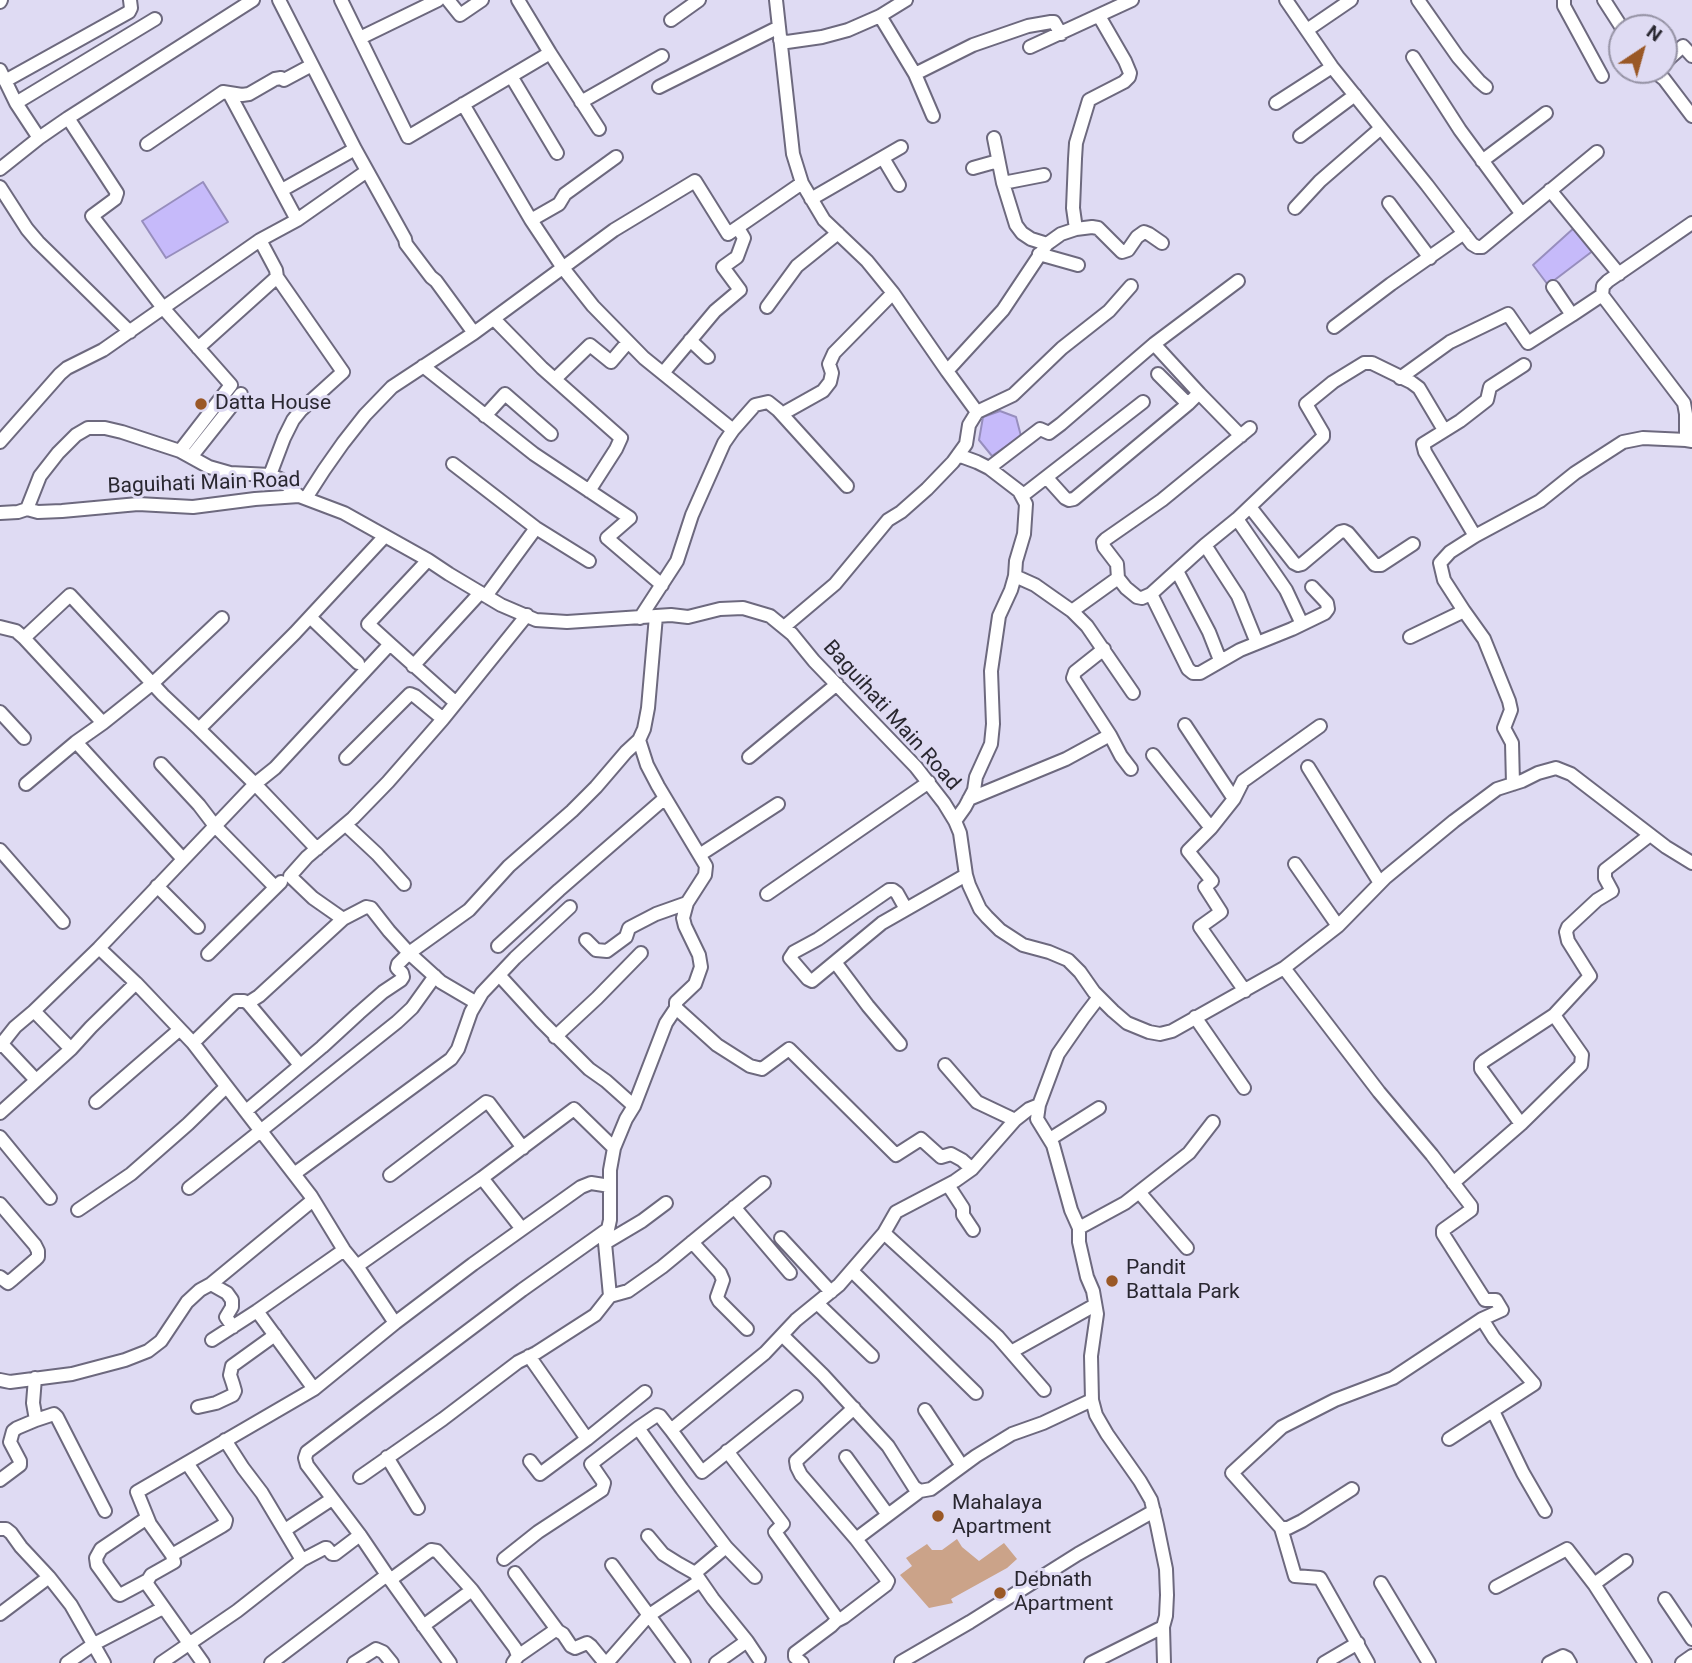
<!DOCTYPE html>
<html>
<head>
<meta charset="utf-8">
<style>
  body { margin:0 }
  #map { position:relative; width:1692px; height:1663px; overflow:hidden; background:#dfdbf3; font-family:Roboto,sans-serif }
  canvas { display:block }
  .north { position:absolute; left:1608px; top:14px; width:70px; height:70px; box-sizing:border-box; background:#dfdbf3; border:2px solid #9693a5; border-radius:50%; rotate:36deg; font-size:19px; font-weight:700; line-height:28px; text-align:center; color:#292730 }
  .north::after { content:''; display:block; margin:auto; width:24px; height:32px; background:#9a5826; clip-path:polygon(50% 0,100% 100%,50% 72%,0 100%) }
</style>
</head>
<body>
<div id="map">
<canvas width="1692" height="1663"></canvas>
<div class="north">N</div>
</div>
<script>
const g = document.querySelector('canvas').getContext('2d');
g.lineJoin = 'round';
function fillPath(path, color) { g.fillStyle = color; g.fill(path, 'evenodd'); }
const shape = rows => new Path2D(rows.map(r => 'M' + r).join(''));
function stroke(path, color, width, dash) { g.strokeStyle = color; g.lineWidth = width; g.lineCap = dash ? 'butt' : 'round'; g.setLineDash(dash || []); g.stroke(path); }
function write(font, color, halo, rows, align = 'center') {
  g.font = font + ' Roboto,sans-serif'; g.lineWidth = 6; g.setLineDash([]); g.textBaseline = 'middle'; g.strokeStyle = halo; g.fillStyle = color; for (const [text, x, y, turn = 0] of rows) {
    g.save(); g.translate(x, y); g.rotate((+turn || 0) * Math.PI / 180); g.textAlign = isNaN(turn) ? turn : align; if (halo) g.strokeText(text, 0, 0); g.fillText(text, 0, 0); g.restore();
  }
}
fillPath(shape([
  [957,1539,962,1547,979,1561,1004,1543,1017,1559,1007,1568,951,1599,953,1603,929,1608,900,1575,912,1566,906,1558,927,1544,932,1550,942,1550]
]), '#cba389');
const water = shape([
  [203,182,228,222,166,258,142,221,203,182],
  [1575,227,1594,250,1548,285,1533,265,1575,227],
  [1000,411,1016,417,1021,436,992,456,979,440,983,417,1000,411]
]);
fillPath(water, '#c6bafa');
stroke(water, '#978ebd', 2);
const minor = shape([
  [279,0,355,149,405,239,406,244,431,277,436,281,474,333],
  [341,0,408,137,550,53],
  [448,0,460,15,482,0],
  [518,0,550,53,599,129],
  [776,0,793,154,802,183,824,220,867,261,893,293,947,371,977,412,969,425,966,444,953,462,927,489,901,512,888,520,835,584,784,627],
  [1286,0,1332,67,1427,185,1472,244,1477,247,1482,247,1597,152],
  [1418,0,1458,57,1479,81,1486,87],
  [1564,0,1564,6,1602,76],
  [1604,0,1622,28],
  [0,2,1,0],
  [880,16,915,74,933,116],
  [671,20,699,0],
  [1307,30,1351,0],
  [360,38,438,0],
  [780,40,787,42,822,37,848,30,880,16,906,0],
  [1030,47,1132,0],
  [1413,57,1460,130,1521,213],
  [1664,63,1683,46,1692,56],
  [0,70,16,103,39,138,68,118,253,0],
  [1653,70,1664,79,1692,116],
  [915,74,973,45,1028,26,1051,22,1054,22,1061,34],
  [511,76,557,153],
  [5,81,129,12,131,8,130,0],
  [659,87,779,27],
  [229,93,297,220],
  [581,102,662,56],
  [16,103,155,19],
  [1276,103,1332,67],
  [463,104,531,220,563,268,593,306,644,358,733,430],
  [68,118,117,193,115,199,92,216,164,309,231,385,180,451],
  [1300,136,1355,95],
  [994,138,1003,183],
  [147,144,223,92,242,95,249,94,275,79,281,78,284,80,312,65],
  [883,158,899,185],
  [1482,161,1546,113],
  [973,168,998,161],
  [0,169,39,138],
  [1044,175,1003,183,1016,225,1022,233,1031,239,1047,244],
  [0,187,27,229,38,242,130,332],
  [282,190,355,149],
  [1550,190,1619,274],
  [811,199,901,147],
  [1389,203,1430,258],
  [1295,208,1320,181,1381,128],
  [531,220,559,204,565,194,616,157],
  [1076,229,1073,208,1075,159,1076,143,1089,100,1124,82,1129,77,1130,73,1125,61,1099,16],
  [1039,254,1078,265],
  [1553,287,1572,315,1602,295,1684,403,1686,414,1686,440,1692,441],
  [1602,295,1603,286,1608,281,1692,223],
  [767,307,797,266,838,233],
  [494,319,542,368,621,438,616,449,589,491],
  [1334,327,1391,284,1464,233],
  [690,340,708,357],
  [1154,344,1199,393],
  [198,348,277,277,276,270,260,240],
  [423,366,534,454,630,518,607,538,662,585],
  [947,371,1003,310,1047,244,1061,234,1076,229,1092,227,1098,228,1122,252,1128,250,1137,237,1144,232,1149,234,1162,243],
  [663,373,715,311,740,290,723,267,737,257,744,238,738,228],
  [1400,378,1450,342,1508,314,1528,343,1572,315],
  [555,379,590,345,611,362,628,342],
  [1188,404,1199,393,1241,436],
  [977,412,1013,395,1062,348,1109,311,1131,286],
  [782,414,823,391,830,382,832,373,829,364,834,353,893,293],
  [485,416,505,394,551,434],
  [0,442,60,374,67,368,103,350,260,240,297,220,367,171],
  [191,457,241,394],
  [453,464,536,528,589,561],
  [989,468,1040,429,1049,433,1061,424,1154,344,1238,281],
  [270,475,284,438,293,420,301,410,343,372,277,277],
  [1047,478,1065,498,1069,500,1074,499,1188,404,1158,374],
  [1022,496,1143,402],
  [306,498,324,470,343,443,365,415,392,387,474,333,614,230,695,181,728,234,802,183],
  [1250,507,1294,563,1298,565,1302,564,1340,532,1344,531,1348,533,1375,565,1381,565,1413,544],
  [27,509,40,476,58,453,76,435,88,428,105,428,122,432,180,451,209,467,230,473,270,475,280,479,299,496],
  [0,513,18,512,27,509,38,512,62,511,138,504,193,507,255,499,299,496,344,513,428,560,449,574,501,605,536,620,567,622,671,615,688,617,720,609,743,608,770,616,792,634,814,661,916,767,944,803,955,821,960,833,966,875,969,885,980,909,987,917,1000,930,1023,945,1049,952,1068,960,1080,972,1094,992,1113,1011,1127,1023,1149,1032,1160,1034,1172,1031,1284,968,1338,926,1386,877,1454,821,1497,789,1522,781,1538,773,1556,768,1571,774,1666,847,1692,863],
  [1237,519,1286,590,1302,624],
  [1475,536,1425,452,1423,444,1460,421,1487,400,1490,387,1524,365],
  [1205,545,1238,596,1257,643],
  [428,560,368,624,390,644,275,768,255,784,99,948,136,983,193,1043,311,1196,344,1250,357,1266,395,1323,473,1264,581,1187,591,1183,610,1186],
  [1177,571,1209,632,1220,660],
  [1015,576,1035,585,1052,597,1072,611,1087,626,1133,693],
  [1118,578,1117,564,1104,547,1103,542,1106,539,1162,500,1250,428],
  [1151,594,1188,669,1193,673,1200,673,1240,650,1292,629,1325,613,1328,609,1327,603,1312,587],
  [486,596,536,528],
  [1072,611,1118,578,1126,588,1137,597,1142,598,1151,594,1205,545,1237,519,1323,437,1323,433,1306,404,1333,382,1364,363,1372,363,1411,382,1419,388,1444,430],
  [1464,611,1484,639,1509,701,1511,710,1504,728,1512,743,1513,784],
  [527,615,443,719,388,782,353,818,307,857,290,876,313,898,343,919,366,907,371,908,389,931,409,953,469,910,509,866,572,811,596,787,626,752,639,740],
  [310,617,358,663],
  [640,618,677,561,692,515,724,443,733,430,755,405,768,402,778,410,847,486],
  [0,627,16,631,24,638,103,723],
  [1410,637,1464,611,1444,580,1440,563,1450,552,1475,536,1540,501,1575,473,1623,442,1643,438,1686,440],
  [24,638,70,595,163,695,199,729,295,633,385,536],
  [390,644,456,703],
  [1104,649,1075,672,1073,678,1110,735,1121,756,1131,769],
  [413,666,480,593],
  [0,712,24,738],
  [1185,725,1234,799],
  [199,729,255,784,317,849],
  [76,742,183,859],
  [1153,755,1211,828],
  [749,757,837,684],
  [346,758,410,694,415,696,443,719],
  [161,764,199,805,215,826,275,887],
  [1308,767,1380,883],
  [26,784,76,742,103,723,153,683,222,618],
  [969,799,1066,759,1110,735],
  [955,821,965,807,974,790,976,777,991,744,993,724,991,671,999,616,1011,590,1015,576,1016,561,1024,534,1026,504,1019,491,989,468,977,462,958,455],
  [346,825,377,854,404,884],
  [0,850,63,922],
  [701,854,778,804],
  [1295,864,1338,926],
  [157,886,198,927],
  [767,894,929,782],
  [906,909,897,893,893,890,889,890,818,939,794,952,790,958,808,979,812,981,882,923,966,875],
  [586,940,596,950,607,951,626,937,629,928,656,914,687,903],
  [498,946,559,890,665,798],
  [208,954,281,882],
  [835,962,868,1006,900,1044],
  [1284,968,1379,1092,1432,1155,1471,1206,1471,1210,1443,1230,1443,1234,1485,1300,1496,1300,1502,1310,1482,1319,1393,1378,1335,1400,1282,1427,1232,1473,1281,1528,1295,1576,1320,1578,1368,1663],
  [499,975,541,1021,589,1069,606,1081,634,1106],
  [1245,991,1200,927,1221,912,1205,887,1212,881,1188,851,1211,828,1234,799,1243,781,1320,726],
  [1099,997,1083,1018,1058,1054,1039,1105,1037,1119,1053,1145,1071,1210,1079,1228,1079,1242,1087,1277,1093,1291,1097,1314,1091,1356,1092,1400,1096,1415,1107,1434,1140,1481,1151,1500,1157,1525,1166,1569,1167,1595,1166,1616,1163,1627,1164,1663],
  [248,1003,300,1065],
  [676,1008,717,1045,750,1066,762,1069,789,1049,896,1155,921,1139,941,1157,951,1154,962,1160,972,1169],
  [34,1011,71,1049],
  [1554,1015,1590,976,1568,941,1566,932,1568,927,1597,900,1612,891,1605,878,1605,870,1650,835],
  [1195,1017,1244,1088],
  [555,1037,597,998,641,953],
  [193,1043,236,1001,244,1001,248,1003,259,996,343,919],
  [2,1044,36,1080],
  [0,1046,15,1027,34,1011,99,948],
  [945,1065,977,1102,1015,1120],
  [96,1102,179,1030],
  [246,1111,322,1047,359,1013,383,992,401,980,403,977,402,973,397,968,398,964,409,953,441,982,475,1002],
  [0,1113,71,1049,91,1027,136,983],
  [0,1137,50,1198],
  [1050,1139,1099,1108],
  [294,1174,451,1059,458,1049,471,1012,482,993,515,958,570,907],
  [390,1175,486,1102,489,1103,523,1148],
  [482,1178,522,1229],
  [1453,1183,1521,1124,1581,1065,1582,1055,1554,1015,1484,1061,1481,1064,1481,1069,1521,1124],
  [948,1185,963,1208,963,1215,973,1230],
  [189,1188,397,1022,412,1008,435,976],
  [1139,1192,1187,1248],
  [0,1204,35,1245,38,1251,38,1257,35,1260,13,1279,8,1283,0,1277],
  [734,1207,790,1273],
  [78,1210,131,1174,188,1124,226,1087],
  [1079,1228,1125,1203,1189,1153,1213,1122],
  [884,1233,896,1212,955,1181,972,1169,1015,1120,1029,1109,1039,1105],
  [781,1238,831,1292],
  [692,1242,720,1273,723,1280,717,1297,719,1301,747,1329],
  [605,1243,642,1221,666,1203],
  [357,1266,482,1178,574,1109,614,1148],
  [852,1271,976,1393],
  [211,1284,227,1293,232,1300,232,1307,226,1317,233,1327],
  [610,1296,605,1243,610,1220,610,1170,614,1148,626,1119,634,1106,666,1023,676,1008,676,1002,695,984,701,967,699,955,685,926,683,918,687,903,705,875,706,866,658,786,647,765,639,740,644,729,648,708,656,616],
  [817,1303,872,1356],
  [257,1311,314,1389],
  [782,1335,823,1375,888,1446,914,1487,920,1491,931,1489,976,1456,1012,1434,1043,1423,1092,1400],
  [212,1340,257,1311,344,1250],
  [1011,1352,1095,1305],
  [529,1356,587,1439,645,1392],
  [35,1378,33,1403,36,1420,54,1414,57,1417,105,1511],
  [0,1380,10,1382,72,1374,125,1360,148,1351,161,1341,187,1302,200,1290,211,1284,313,1200],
  [796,1397,702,1472,671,1430,765,1353,796,1320,839,1285,884,1233,998,1337,1044,1390],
  [198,1407,216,1403,233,1395,235,1391,233,1384,230,1375,232,1366,275,1335],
  [925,1410,962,1466],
  [1493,1411,1523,1473,1545,1511],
  [638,1428,657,1415,660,1416,671,1430],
  [1449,1439,1534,1384,1494,1338,1482,1319],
  [225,1440,243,1468,262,1493,302,1560],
  [727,1451,783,1524,775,1532,836,1617,836,1621,831,1626,795,1653,795,1657,802,1663],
  [387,1457,418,1508],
  [846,1457,888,1515],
  [530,1461,540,1474,587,1439],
  [187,1463,226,1520,225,1524,222,1526,172,1555,174,1562,151,1575,148,1580,147,1584,203,1663],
  [360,1477,443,1419,518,1362,536,1353,595,1315,610,1296,628,1291,662,1267,764,1183],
  [0,1480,20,1465,20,1461,10,1442,13,1431,17,1428,36,1420],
  [147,1518,101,1549,96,1558,97,1565,118,1594,120,1595,148,1580],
  [1281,1528,1288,1528,1302,1521,1352,1489],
  [0,1529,6,1529,11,1533,21,1547,49,1577],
  [285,1530,332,1499],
  [648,1536,663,1554,679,1564,695,1573,713,1599,747,1641,716,1663],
  [856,1539,920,1491],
  [172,1555,150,1524,137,1492,314,1389,395,1323],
  [504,1559,538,1532,602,1490,604,1483,591,1464,638,1428,682,1489,726,1547,755,1577],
  [612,1565,684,1663],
  [515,1573,558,1631],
  [695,1573,726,1547],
  [390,1580,431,1550,437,1551,472,1590,515,1648,518,1656,513,1663],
  [1381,1583,1429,1663],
  [1594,1584,1626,1561],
  [1496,1587,1567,1549,1594,1584,1645,1663],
  [1665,1599,1692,1639],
  [0,1614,49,1577,71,1605,104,1663],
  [836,1621,844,1617,886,1585,888,1581,856,1539,801,1475,797,1467,796,1461,854,1408],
  [423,1626,472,1590],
  [747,1641,759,1659],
  [518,1656,554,1631,558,1631,563,1634,571,1646,575,1648,587,1643,591,1646,605,1663],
  [901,1662,970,1622,1078,1554,1154,1511],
  [67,1663,94,1644,163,1608],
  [161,1663,237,1611,302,1560,325,1548,327,1548,332,1554,335,1554,360,1535],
  [271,1663,387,1575],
  [354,1663,376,1649,383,1652,392,1663],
  [450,1663,387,1575,360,1535,307,1465,305,1458,307,1452,522,1290,608,1229],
  [607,1663,648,1616,700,1581],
  [1091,1663,1163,1627],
  [1324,1663,1358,1643],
  [1549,1663,1563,1656,1567,1658,1570,1663],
  [1682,1663,1692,1656]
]);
stroke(minor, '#6d697e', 16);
stroke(minor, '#fff', 12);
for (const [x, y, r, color] of [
  [201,404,7,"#9a5826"],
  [1112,1281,7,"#9a5826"],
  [938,1516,7,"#9a5826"],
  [1000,1593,7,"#9a5826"]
]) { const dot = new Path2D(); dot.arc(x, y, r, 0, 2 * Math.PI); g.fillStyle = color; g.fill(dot); stroke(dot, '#dfdbf3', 2.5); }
write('21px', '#292730', '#dfdbf3', [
  ["Datta House",215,404],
  ["Pandit",1126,1269],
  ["Battala Park",1126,1293],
  ["Mahalaya",952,1504],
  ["Apartment",952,1528],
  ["Debnath",1014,1581],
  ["Apartment",1014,1605]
], 'left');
write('21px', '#292730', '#dfdbf3', [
  ["Baguihati Main Road",204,484,-2],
  ["Baguihati Main Road",891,716,48]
]);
</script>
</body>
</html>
